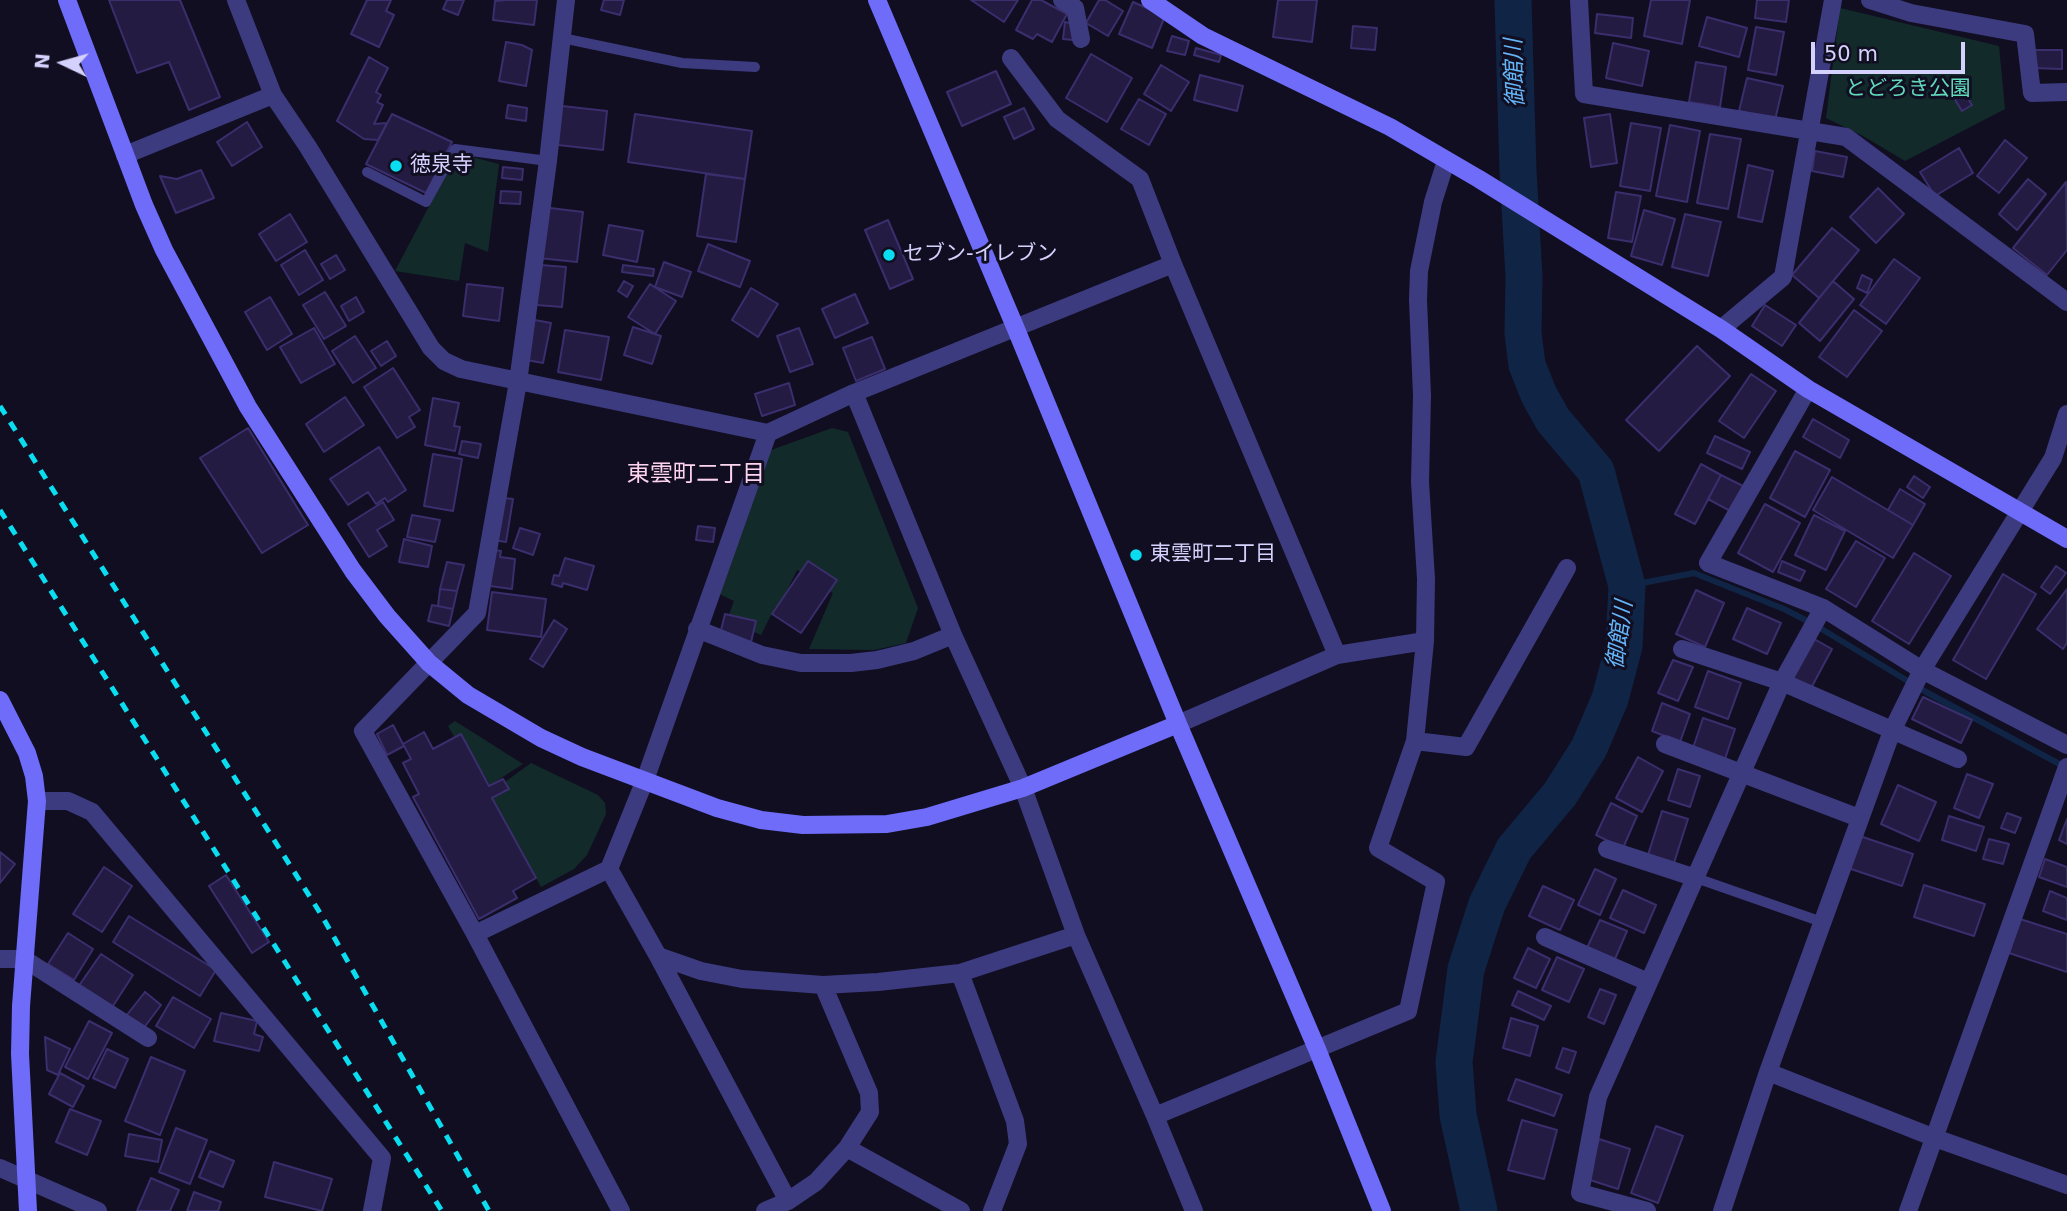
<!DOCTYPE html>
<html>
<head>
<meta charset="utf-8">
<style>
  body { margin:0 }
  #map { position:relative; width:2067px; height:1211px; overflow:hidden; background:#110e22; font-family:"DejaVu Sans",sans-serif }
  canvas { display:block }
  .north { position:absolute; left:28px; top:28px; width:70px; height:70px; -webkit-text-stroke:5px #110e22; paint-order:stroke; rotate:275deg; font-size:19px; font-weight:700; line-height:28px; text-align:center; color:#d5d1fd }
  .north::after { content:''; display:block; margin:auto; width:24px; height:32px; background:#d5d1fd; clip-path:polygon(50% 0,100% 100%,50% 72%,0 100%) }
  .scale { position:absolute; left:1811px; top:42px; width:154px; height:32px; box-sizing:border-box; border:4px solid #d5d1fd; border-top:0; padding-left:9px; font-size:21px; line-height:24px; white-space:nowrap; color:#d5d1fd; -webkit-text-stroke:5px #110e22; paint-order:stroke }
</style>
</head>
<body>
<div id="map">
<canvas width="2067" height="1211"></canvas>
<div class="north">N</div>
<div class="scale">50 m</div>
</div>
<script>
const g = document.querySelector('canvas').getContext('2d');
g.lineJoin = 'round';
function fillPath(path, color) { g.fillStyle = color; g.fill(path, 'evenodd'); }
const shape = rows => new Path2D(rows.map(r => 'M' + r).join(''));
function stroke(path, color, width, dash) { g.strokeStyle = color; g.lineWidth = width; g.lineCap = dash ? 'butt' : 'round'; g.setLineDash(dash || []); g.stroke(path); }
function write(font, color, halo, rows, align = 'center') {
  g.font = font + ' "DejaVu Sans","Noto Sans JP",sans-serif'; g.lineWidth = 6; g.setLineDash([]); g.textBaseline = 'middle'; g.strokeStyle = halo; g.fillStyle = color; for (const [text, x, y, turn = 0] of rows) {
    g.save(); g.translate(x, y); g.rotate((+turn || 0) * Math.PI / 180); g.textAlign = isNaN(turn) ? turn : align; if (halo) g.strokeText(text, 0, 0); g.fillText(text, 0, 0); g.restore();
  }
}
fillPath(shape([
  [1840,8,1999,46,2005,109,1905,161,1863,136,1826,118],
  [457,153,499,164,488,252,465,243,459,281,395,271],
  [832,428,848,432,918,608,906,643,874,650,809,649,833,593,823,588,825,583,797,570,778,609,775,607,761,635,727,620,734,601,715,592,771,450],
  [455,721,523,764,490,785,461,735,455,738,448,726],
  [531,763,598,795,605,803,606,814,587,855,574,869,541,887,493,799,509,790,505,782]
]), '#122b2a');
stroke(shape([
  [1627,586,1694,573,1784,609,1815,625,1926,692,2065,767]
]), '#102545', 6);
stroke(shape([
  [1479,1211,1458,1115,1454,1062,1466,969,1487,904,1514,849,1560,794,1589,748,1610,699,1624,646,1627,586,1596,471,1553,420,1539,395,1527,365,1523,333,1524,277,1518,171,1513,0]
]), '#102545', 37);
const building = shape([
  [109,0,180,0,220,97,189,110,169,62,137,73,109,0],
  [367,0,391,0,386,11,394,15,379,47,351,34,367,0],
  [447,0,464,0,458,15,443,9,447,0],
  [507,0,537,0,534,25,493,20,495,1,507,0],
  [604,0,624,0,620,15,601,10,604,0],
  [971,0,1018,0,1004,22,971,0],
  [1032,0,1041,0,1067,14,1052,42,1037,34,1033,39,1016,30,1032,0],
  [1099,0,1105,0,1123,11,1108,36,1086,23,1099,0],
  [1278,0,1317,0,1312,42,1273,37,1278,0],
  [1651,0,1690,0,1682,44,1644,36,1651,0],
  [1757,0,1789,0,1786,22,1755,18,1757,0],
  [1133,2,1165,16,1152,48,1119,34,1133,2],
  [1597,14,1633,18,1631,38,1595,33,1597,14],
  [1707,17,1747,28,1739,57,1699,46,1707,17],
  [1065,22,1075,24,1073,40,1063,39,1065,22],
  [1353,26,1377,28,1375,50,1351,48,1353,26],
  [1756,27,1784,32,1776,75,1748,70,1756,27],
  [1172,36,1189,41,1185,55,1167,51,1172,36],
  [506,42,522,45,532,50,526,86,499,81,506,42],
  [1613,43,1649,51,1642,86,1606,78,1613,43],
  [1196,48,1221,55,1219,62,1194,55,1196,48],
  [2032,50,2062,50,2062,69,2032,68,2032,50],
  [1091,54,1132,78,1107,122,1066,98,1091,54],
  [369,57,388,68,376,92,381,95,377,102,383,105,374,124,387,123,378,140,364,139,337,121,369,57],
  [1696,62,1726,67,1720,107,1689,102,1696,62],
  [1161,65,1189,82,1171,111,1144,94,1161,65],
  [996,71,1011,104,962,126,947,92,996,71],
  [1200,75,1243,86,1237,111,1194,100,1200,75],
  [1747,78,1783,86,1775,120,1739,111,1747,78],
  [1958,82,1972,105,1962,111,1948,88,1958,82],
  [1139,99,1166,114,1149,145,1121,129,1139,99],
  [508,105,527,108,526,121,506,118,508,105],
  [562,106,607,111,603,150,558,145,562,106],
  [1024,108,1034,129,1014,139,1004,117,1024,108],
  [392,114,452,142,426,193,366,164,392,114],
  [635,114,752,131,745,179,628,162,635,114],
  [1610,114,1617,163,1591,167,1584,118,1610,114],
  [247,122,262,147,232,166,217,142,247,122],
  [1631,123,1661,128,1650,191,1620,186,1631,123],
  [1670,125,1700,131,1687,202,1656,196,1670,125],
  [1710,134,1741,139,1728,209,1697,203,1710,134],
  [2005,140,2027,158,1999,193,1977,176,2005,140],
  [1959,148,1973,173,1935,196,1920,172,1959,148],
  [1815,151,1847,157,1843,177,1812,171,1815,151],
  [1748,165,1773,171,1762,222,1738,217,1748,165],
  [503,167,523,169,522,180,502,178,503,167],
  [201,170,214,198,176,213,160,176,177,179,201,170],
  [706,174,745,179,736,242,697,236,706,174],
  [2028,179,2046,194,2017,230,1999,214,2028,179],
  [2066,182,2067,250,2047,275,2013,248,2066,182],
  [1878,188,1904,214,1876,243,1850,217,1878,188],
  [501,191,521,192,520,204,500,203,501,191],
  [1616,192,1641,196,1632,242,1608,238,1616,192],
  [534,206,583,212,577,262,529,257,534,206],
  [1644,210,1675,219,1662,265,1631,256,1644,210],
  [290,214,307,242,276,261,259,234,290,214],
  [1685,214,1721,222,1708,276,1672,267,1685,214],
  [888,220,913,279,890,289,865,230,888,220],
  [609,225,643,231,637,262,603,255,609,225],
  [1832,228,1859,250,1819,298,1792,275,1832,228],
  [708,244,750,261,740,287,698,271,708,244],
  [305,250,323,280,299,295,281,265,305,250],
  [336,255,345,270,330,279,321,264,336,255],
  [1894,259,1920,278,1886,324,1860,305,1894,259],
  [664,262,691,272,682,297,655,287,664,262],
  [528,264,566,267,562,307,524,304,528,264],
  [623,265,654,269,653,276,622,272,623,265],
  [1862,275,1872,280,1867,293,1857,288,1862,275],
  [624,281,633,286,627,297,618,291,624,281],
  [1833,281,1854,299,1820,341,1799,323,1833,281],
  [467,284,503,288,499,321,463,316,467,284],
  [650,284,676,301,655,334,628,317,650,284],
  [751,288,778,304,758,337,732,320,751,288],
  [325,292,346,326,324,339,303,305,325,292],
  [855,294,868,323,835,338,822,309,855,294],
  [270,297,292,334,267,350,245,312,270,297],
  [356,297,364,312,349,321,341,306,356,297],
  [1765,305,1796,325,1782,346,1752,326,1765,305],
  [1854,310,1882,331,1847,377,1819,357,1854,310],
  [524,318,551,323,543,363,516,358,524,318],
  [633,327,661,336,652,364,624,355,633,327],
  [314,328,335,364,301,383,280,347,314,328],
  [799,328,813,364,790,372,777,336,799,328],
  [565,330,609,337,601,380,558,372,565,330],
  [355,336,376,368,353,383,332,351,355,336],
  [872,337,885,369,856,381,843,348,872,337],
  [387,341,396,356,381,366,371,351,387,341],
  [1697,346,1730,376,1659,451,1626,420,1697,346],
  [393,368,420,410,409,417,415,427,397,438,364,387,393,368],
  [1751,374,1776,391,1744,438,1719,421,1751,374],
  [789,383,795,405,762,416,755,394,789,383],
  [345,397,364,425,324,452,306,424,345,397],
  [433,398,459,403,454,426,460,427,455,451,425,445,433,398],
  [1813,419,1849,440,1840,458,1803,437,1813,419],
  [248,428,308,525,262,553,200,458,248,428],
  [1715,436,1750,452,1742,469,1707,453,1715,436],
  [462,441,481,444,478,458,459,454,462,441],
  [379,447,406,490,388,502,385,498,376,504,368,492,348,505,330,479,379,447],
  [1795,451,1830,470,1805,517,1770,498,1795,451],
  [433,454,462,459,453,511,424,506,433,454],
  [1701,464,1721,475,1695,524,1675,514,1701,464],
  [1721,475,1747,488,1734,513,1708,499,1721,475],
  [1914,476,1930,487,1923,498,1907,487,1914,476],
  [1832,477,1913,525,1893,558,1813,510,1832,477],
  [1900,489,1925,504,1913,525,1888,510,1900,489],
  [494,497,513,499,506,542,488,539,494,497],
  [383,502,394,520,377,530,387,546,369,557,348,524,383,502],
  [1765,504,1800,523,1773,572,1738,553,1765,504],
  [412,515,440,520,435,542,407,537,412,515],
  [1814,515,1845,531,1826,570,1795,555,1814,515],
  [698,526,715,528,713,542,696,540,698,526],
  [520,528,540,534,533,555,513,548,520,528],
  [404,539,432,546,428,567,399,562,404,539],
  [1856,541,1885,558,1856,607,1826,589,1856,541],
  [490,549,501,551,500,557,515,559,512,589,490,586,490,549],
  [1914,553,1951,576,1909,644,1872,621,1914,553],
  [565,558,594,566,587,590,563,583,562,587,552,584,554,575,559,576,565,558],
  [808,561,837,580,801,633,772,614,808,561],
  [1782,561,1805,571,1800,581,1778,572,1782,561],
  [447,562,464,565,457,591,440,589,447,562],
  [2056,566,2066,573,2050,594,2041,587,2056,566],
  [2003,574,2036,594,1986,679,1953,660,2003,574],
  [440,589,457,591,453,609,438,606,440,589],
  [2067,589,2067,643,2063,649,2037,629,2067,589],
  [1696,590,1724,603,1705,647,1676,634,1696,590],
  [492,592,546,599,541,637,487,630,492,592],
  [432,605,453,609,449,626,428,621,432,605],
  [1747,608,1781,623,1767,654,1733,639,1747,608],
  [725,614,756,621,751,642,720,634,725,614],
  [554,620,567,629,543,667,530,659,554,620],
  [1807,635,1832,649,1810,690,1784,676,1807,635],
  [1673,660,1693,667,1678,701,1658,693,1673,660],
  [1708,671,1741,683,1728,719,1695,707,1708,671],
  [1923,697,1972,720,1961,743,1912,719,1923,697],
  [1662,703,1690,714,1680,742,1652,731,1662,703],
  [1703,718,1735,729,1724,762,1692,751,1703,718],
  [393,725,404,746,387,755,377,734,393,725],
  [424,732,433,749,461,734,489,786,503,779,509,789,492,798,536,878,513,891,517,898,479,919,413,797,419,794,403,763,411,759,403,744,424,732],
  [1638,757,1663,771,1642,812,1616,798,1638,757],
  [1678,769,1700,776,1690,807,1668,800,1678,769],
  [1967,774,1993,784,1979,818,1954,808,1967,774],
  [1898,785,1936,802,1919,841,1881,824,1898,785],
  [1611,803,1637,816,1623,848,1596,835,1611,803],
  [1662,811,1688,819,1673,866,1647,858,1662,811],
  [2007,813,2021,818,2015,833,2001,828,2007,813],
  [1949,816,1984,827,1976,851,1942,840,1949,816],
  [2067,819,2067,844,2059,840,2067,819],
  [1854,834,1913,854,1902,886,1842,866,1854,834],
  [1989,839,2009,844,2003,864,1983,859,1989,839],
  [0,852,15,864,0,883,0,852],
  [2045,859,2067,867,2067,887,2039,877,2045,859],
  [104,867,132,886,102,932,73,914,104,867],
  [1595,869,1616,879,1600,915,1578,905,1595,869],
  [226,875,269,942,252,953,209,886,226,875],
  [1924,885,1985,904,1974,936,1914,917,1924,885],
  [1543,886,1574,900,1560,930,1529,916,1543,886],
  [1623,890,1656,905,1644,933,1610,918,1623,890],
  [2050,891,2067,898,2067,920,2043,911,2050,891],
  [129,916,216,970,200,996,113,942,129,916],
  [2020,919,2067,934,2067,972,2009,953,2020,919],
  [1600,920,1627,931,1615,959,1587,948,1600,920],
  [68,933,93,949,74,980,48,964,68,933],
  [1528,948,1550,959,1536,988,1514,978,1528,948],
  [101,954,133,975,111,1009,78,987,101,954],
  [1557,957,1584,969,1569,1002,1542,990,1557,957],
  [1600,989,1616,995,1604,1024,1588,1017,1600,989],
  [1518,991,1551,1006,1544,1020,1512,1005,1518,991],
  [145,992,161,1005,143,1029,126,1016,145,992],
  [173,997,211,1019,194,1048,156,1026,173,997],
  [221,1013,257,1021,254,1034,263,1037,259,1051,214,1041,221,1013],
  [1511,1018,1538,1026,1530,1056,1503,1048,1511,1018],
  [89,1021,112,1033,88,1079,65,1067,89,1021],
  [45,1037,70,1049,58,1075,47,1070,45,1037],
  [1563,1048,1576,1052,1569,1073,1556,1068,1563,1048],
  [107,1049,128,1059,115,1088,93,1078,107,1049],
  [151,1057,185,1071,160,1135,125,1121,151,1057],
  [60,1073,84,1086,73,1107,49,1094,60,1073],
  [1516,1079,1562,1095,1554,1116,1508,1100,1516,1079],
  [70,1109,101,1121,87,1155,56,1142,70,1109],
  [1522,1120,1557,1130,1544,1179,1508,1170,1522,1120],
  [1656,1126,1683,1136,1658,1203,1631,1193,1656,1126],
  [176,1128,207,1140,190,1184,159,1172,176,1128],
  [129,1134,162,1140,158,1162,125,1156,129,1134],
  [1599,1139,1630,1149,1618,1189,1587,1179,1599,1139],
  [210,1151,234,1161,223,1187,199,1177,210,1151],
  [274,1162,332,1179,322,1211,265,1197,274,1162],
  [151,1178,179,1190,170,1211,137,1211,151,1178],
  [194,1192,221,1202,218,1211,187,1211,194,1192]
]);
fillPath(building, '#231b42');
stroke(building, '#3a2e6d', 2);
stroke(shape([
  [562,38,682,63,755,67],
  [367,172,426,202,455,149,548,161],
  [1696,878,1822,922]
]), '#3d3b7f', 10);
stroke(shape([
  [236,0,273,95,308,147,431,348,444,361,461,369,768,433,854,393,1173,264,1337,655],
  [566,0,548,161,518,382,477,613,363,731,475,934,621,1211],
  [1062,0,1075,8,1081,39],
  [1579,0,1584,94,1846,137,2067,302],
  [1870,0,1911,13,2025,34,2032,93,2067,92],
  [1011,58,1057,119,1140,179,1173,264],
  [125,155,273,95],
  [1721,329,1783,277,1833,0],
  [1808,389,1708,563,1823,608,1922,670,2067,745],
  [854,393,953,635,1023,788,1076,935,1155,1116,1194,1211],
  [768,433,645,780,609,869,658,956,788,1201],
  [697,629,762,655,801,663,851,663,877,660,914,651,953,635],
  [1682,649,1782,682,1958,759],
  [1178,724,1337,655,1425,641],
  [1415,741,1466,747,1567,568],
  [1665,744,1859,818],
  [37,801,68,801,92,812,382,1158,372,1211],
  [1607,849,1696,878],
  [475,934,609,869],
  [1545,937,1648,982],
  [658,956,701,971,742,979,823,985,878,982,960,973,1076,935],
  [0,959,24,959,148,1038],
  [960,973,1015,1121,1018,1144,992,1211],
  [1768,1072,1935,1138,2067,1185],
  [1155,1116,1408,1011,1436,882,1378,848,1415,741,1425,641,1426,579,1420,482,1422,395,1418,300,1419,271,1433,202,1446,161],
  [847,1148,961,1211],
  [0,1168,98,1211],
  [765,1211,788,1201,816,1182,847,1148,870,1112,869,1093,823,985],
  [1647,1211,1580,1193,1598,1097,1782,682,1823,608],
  [1722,1211,1768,1072,1892,731,1922,670,2053,458,2067,414],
  [1908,1211,2067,767]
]), '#3d3b7f', 18);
stroke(shape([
  [67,0,144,205,164,250,248,407,353,571,387,616,429,663,468,695,541,738,582,757,717,808,761,820,803,825,887,824,927,817,1023,788,1178,724],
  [877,0,1016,329,1178,724,1317,1049,1382,1211],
  [1150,0,1203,36,1390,127,1479,179,1721,329,1808,389,2067,539],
  [0,700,27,753,34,776,37,801,21,1006,20,1054,28,1211]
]), '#6e6cf9', 18);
stroke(shape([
  [0,406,322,916,489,1211],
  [0,510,442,1211]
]), '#0addf0', 5, [10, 9]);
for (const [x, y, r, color] of [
  [396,166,7,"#0addf0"],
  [889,255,7,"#0addf0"],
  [1136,555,7,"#0addf0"]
]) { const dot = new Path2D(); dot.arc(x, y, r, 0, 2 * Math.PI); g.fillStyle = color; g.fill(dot); stroke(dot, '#110e22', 2.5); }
write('21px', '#60daba', '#110e22', [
  ["とどろき公園",1908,90]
]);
write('21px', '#d5d1fd', '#110e22', [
  ["徳泉寺",410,166],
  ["セブン-イレブン",903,255],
  ["東雲町二丁目",1150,555]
], 'left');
write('italic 23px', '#64b6f9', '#110e22', [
  ["御館川",1516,73,-92],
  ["御館川",1621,635,-82]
]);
write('23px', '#fdd3ee', '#110e22', [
  ["東雲町二丁目",696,475]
]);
</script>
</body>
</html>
